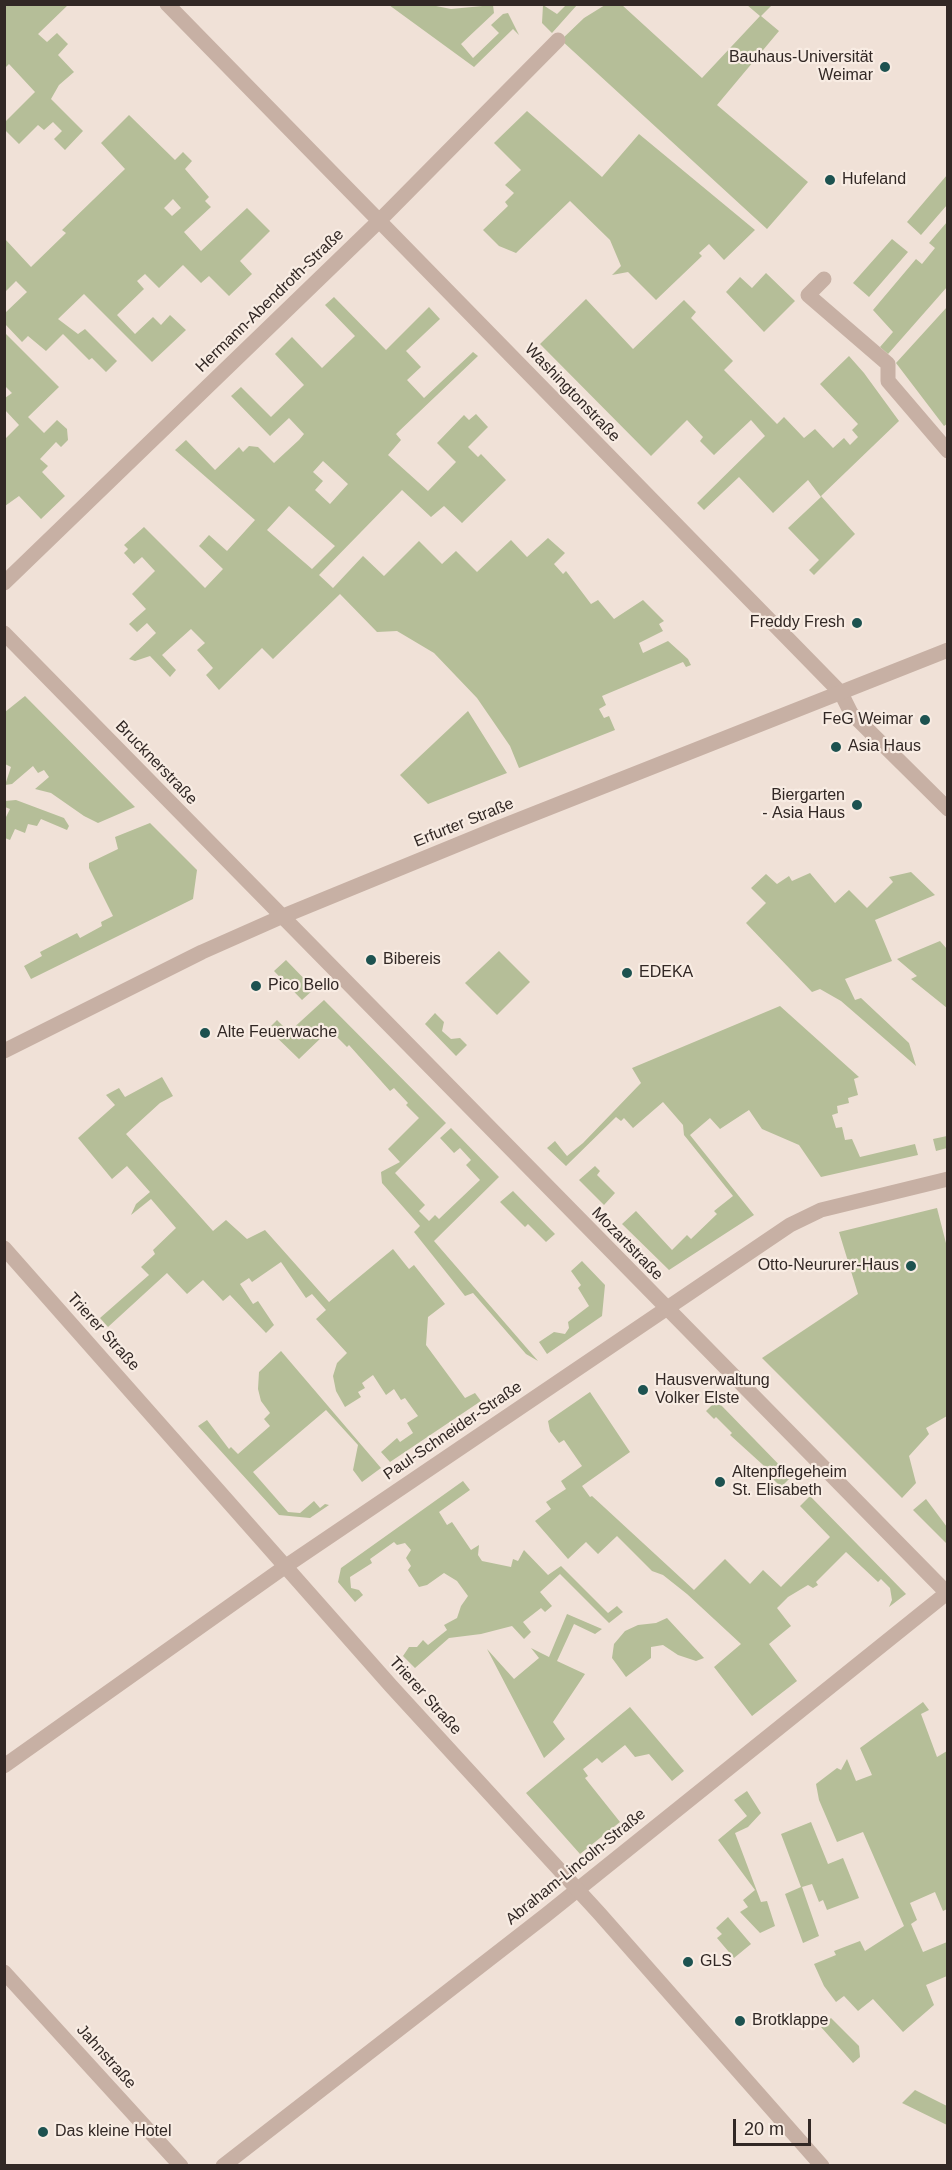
<!DOCTYPE html>
<html>
<head>
<meta charset="utf-8">
<style>
  body { margin:0 }
  #map { position:relative; width:952px; height:2170px; overflow:hidden; background:#f0e1d7; font-family:Helvetica,sans-serif }
  canvas { display:block }
  .frame { position:absolute; inset:0; border:6px solid #322825; pointer-events:none }
  .scale { position:absolute; left:733px; top:2119px; width:78px; height:27px; box-sizing:border-box; border:3px solid #322825; border-top:0; padding-left:8px; font-size:18px; line-height:21px; white-space:nowrap; color:#322825; -webkit-text-stroke:4px #f8ece3; paint-order:stroke }
</style>
</head>
<body>
<div id="map">
<canvas width="952" height="2170"></canvas>
<div class="frame"></div>
<div class="scale">20 m</div>
</div>
<script>
const g = document.querySelector('canvas').getContext('2d');
g.lineJoin = 'round';
function fillPath(path, color) { g.fillStyle = color; g.fill(path, 'evenodd'); }
const shape = rows => new Path2D(rows.map(r => 'M' + r).join(''));
function stroke(path, color, width, dash) { g.strokeStyle = color; g.lineWidth = width; g.lineCap = dash ? 'butt' : 'round'; g.setLineDash(dash || []); g.stroke(path); }
function write(font, color, halo, rows, align = 'center') {
  g.font = font + ' Helvetica,sans-serif'; g.lineWidth = 4.5; g.setLineDash([]); g.textBaseline = 'middle'; g.strokeStyle = halo; g.fillStyle = color; for (const [text, x, y, turn = 0] of rows) {
    g.save(); g.translate(x, y); g.rotate((+turn || 0) * Math.PI / 180); g.textAlign = isNaN(turn) ? turn : align; if (halo) g.strokeText(text, 0, 0); g.fillText(text, 0, 0); g.restore();
  }
}
fillPath(shape([
  [5,4,68,5,38,34,47,42,57,33,68,44,58,55,74,72,59,85,51,99,83,131,65,150,54,139,62,131,53,122,44,130,38,125,19,144,5,130,5,122,35,92,9,64,5,68],
  [389,5,431,5,451,9,493,5,494,13,461,44,473,58,499,33,491,25,503,14,508,13,519,35,513,29,474,67],
  [543,5,557,14,566,5,577,5,552,33,542,23],
  [605,5,622,5,702,78,760,16,747,5,772,5,761,16,779,31,717,105,808,182,767,229,561,40,584,18],
  [527,111,602,177,639,134,755,230,724,260,709,244,699,253,702,256,656,300,628,272,612,275,621,266,610,240,570,201,516,253,499,246,483,230,508,206,505,202,514,193,505,185,521,170,494,143],
  [129,115,175,160,183,152,192,161,185,169,209,197,205,201,211,207,184,232,201,251,247,208,270,231,240,261,252,274,229,296,209,276,201,283,183,265,159,288,145,274,137,281,144,289,117,315,135,334,153,317,161,325,170,315,186,330,152,362,84,294,58,319,78,334,85,329,117,361,106,372,92,358,89,360,63,334,46,351,28,336,22,342,5,324,5,313,27,292,16,281,5,292,5,239,31,267,66,233,62,230,125,169,101,143],
  [173,199,181,208,172,216,164,208],
  [947,175,947,205,921,235,907,222],
  [947,222,947,287,888,354,880,347,893,332,873,310,916,259,922,264,935,248,929,243],
  [892,239,908,252,869,297,853,283],
  [766,273,795,301,764,332,726,292,740,277,752,288],
  [334,297,386,350,429,307,440,319,406,351,421,367,407,380,424,398,473,352,478,356,396,434,401,440,388,455,428,491,456,462,437,443,464,415,469,420,476,414,488,427,468,447,478,457,481,454,506,480,462,523,444,506,431,517,402,490,319,575,333,588,363,556,384,576,419,541,442,564,456,551,477,572,511,540,527,557,548,538,565,553,554,564,563,574,566,571,591,604,598,600,614,619,643,600,664,621,659,624,663,631,639,643,643,653,668,641,688,659,691,665,686,667,683,662,602,696,606,705,599,709,604,718,609,716,615,730,519,768,510,746,477,698,434,653,397,631,377,632,340,594,273,659,262,648,219,690,206,675,213,668,197,650,205,643,191,629,162,655,176,670,170,677,150,656,135,661,129,659,156,633,147,623,137,632,129,624,146,609,132,594,155,571,142,557,134,564,124,553,128,549,124,545,144,527,205,588,223,569,199,546,209,535,227,551,255,520,175,450,186,440,215,470,239,447,243,452,249,446,258,447,274,463,299,440,304,434,289,418,270,436,231,396,241,387,271,417,304,385,275,354,292,337,322,368,355,336,325,305],
  [323,461,348,484,330,504,315,490,323,481,313,472],
  [289,506,335,546,312,569,267,530],
  [586,299,633,349,684,300,696,312,691,318,733,361,724,370,777,424,784,417,804,438,815,429,833,448,844,438,850,445,858,437,852,430,858,424,820,384,849,356,864,373,899,421,821,496,855,534,814,575,809,570,819,560,788,528,821,497,808,480,773,513,739,477,704,510,697,503,765,436,751,420,714,455,700,441,703,437,687,420,651,456,540,344],
  [947,307,948,423,944,426,896,363],
  [4,332,59,387,28,417,44,433,57,420,67,429,68,440,61,447,56,442,40,459,48,466,42,472,65,496,41,519,19,496,5,506,5,439,19,425,5,410,5,398,12,393,5,386],
  [25,696,135,807,98,823,84,816,51,793,35,789,49,777,44,770,38,773,33,766,12,784,5,785,11,767,5,764,5,712],
  [468,711,507,773,428,804,400,775],
  [16,800,64,818,69,826,67,830,41,819,37,826,28,824,25,833,15,829,10,840,5,838,5,819,10,809,5,807,5,801],
  [150,823,197,870,193,899,31,979,24,966,42,956,40,952,77,933,80,938,102,926,101,922,113,916,89,868,89,863,118,849,115,837],
  [911,872,935,895,875,920,892,961,845,979,855,1000,861,998,909,1043,916,1066,841,1001,820,989,812,992,746,923,766,903,751,888,766,874,777,884,789,876,792,881,810,873,835,903,849,890,867,908,893,882,889,877],
  [940,941,947,949,947,1008,911,979,917,976,897,959],
  [499,951,530,982,497,1015,465,983],
  [286,960,314,989,302,1000,274,971],
  [324,1000,446,1123,395,1173,425,1205,419,1211,429,1221,435,1215,439,1219,480,1180,466,1165,471,1160,460,1148,454,1153,440,1138,451,1128,499,1177,434,1241,538,1361,526,1354,473,1293,465,1296,414,1232,420,1226,382,1183,381,1172,400,1162,388,1149,419,1118,406,1105,408,1103,394,1088,390,1091,349,1045,347,1047,335,1035,324,1035,299,1059,268,1029,277,1020,289,1032],
  [780,1006,859,1077,854,1079,858,1095,848,1098,849,1103,837,1106,838,1113,832,1115,836,1128,842,1127,845,1140,852,1139,860,1157,915,1144,918,1155,821,1177,799,1145,762,1129,749,1110,720,1129,710,1118,690,1135,754,1215,669,1270,622,1224,636,1211,672,1250,687,1235,691,1239,717,1214,714,1211,733,1196,684,1135,683,1125,663,1102,633,1128,624,1118,621,1121,616,1117,566,1166,547,1148,555,1141,567,1156,583,1143,641,1083,632,1068],
  [435,1013,444,1022,442,1031,451,1039,460,1038,467,1045,456,1056,425,1024],
  [162,1077,173,1096,160,1103,126,1134,213,1231,226,1220,247,1239,265,1230,329,1302,393,1249,409,1269,414,1265,445,1304,428,1317,426,1345,465,1398,475,1393,481,1401,390,1462,381,1452,397,1438,400,1442,413,1433,407,1423,418,1416,405,1398,401,1400,394,1389,386,1395,373,1375,362,1383,365,1388,358,1392,361,1397,345,1407,336,1391,333,1376,337,1363,347,1353,316,1319,326,1310,312,1294,306,1298,281,1262,252,1282,249,1278,240,1284,253,1304,258,1301,274,1325,266,1333,230,1295,223,1301,203,1280,187,1294,167,1273,108,1327,100,1318,149,1275,141,1267,155,1254,153,1250,176,1228,151,1199,131,1215,136,1204,150,1192,127,1166,112,1179,78,1138,115,1105,106,1095,119,1088,125,1097],
  [947,1136,947,1148,936,1151,933,1139],
  [595,1166,600,1171,597,1175,615,1193,604,1205,579,1180],
  [513,1191,555,1234,546,1242,528,1224,525,1227,500,1202],
  [937,1208,948,1251,947,1416,926,1428,929,1434,909,1456,916,1483,902,1498,762,1358,858,1294,839,1232],
  [582,1261,605,1285,602,1316,547,1354,539,1342,554,1332,565,1334,569,1328,568,1322,589,1306,578,1288,581,1285,571,1271],
  [281,1351,381,1468,362,1482,353,1470,358,1445,326,1410,253,1472,288,1512,300,1513,314,1501,320,1508,325,1504,329,1505,310,1518,279,1515,198,1426,207,1420,229,1449,231,1447,238,1454,270,1426,264,1419,270,1413,261,1401,258,1389,259,1372],
  [590,1392,630,1452,582,1486,590,1497,592,1496,694,1590,725,1559,750,1584,763,1570,781,1587,830,1537,800,1506,810,1496,906,1594,889,1607,892,1600,890,1588,881,1579,878,1582,846,1552,816,1582,818,1585,813,1588,808,1585,788,1597,777,1608,791,1626,769,1644,797,1681,752,1716,714,1667,741,1644,687,1594,663,1575,652,1571,617,1536,598,1554,586,1542,568,1559,535,1521,551,1509,546,1502,566,1489,561,1481,582,1466,564,1440,559,1443,550,1431,548,1421],
  [713,1404,720,1404,791,1477,781,1487,771,1477,773,1474,730,1435,732,1433,716,1417,714,1419,706,1411],
  [463,1481,470,1490,439,1512,447,1525,452,1522,471,1550,479,1545,478,1555,482,1561,511,1567,513,1559,518,1561,524,1550,548,1575,561,1566,608,1613,617,1606,623,1612,609,1623,560,1574,540,1592,552,1606,545,1612,541,1608,523,1622,531,1632,524,1639,512,1626,481,1634,449,1638,415,1668,403,1656,409,1647,417,1647,423,1640,428,1645,447,1630,444,1625,457,1618,461,1606,468,1596,457,1581,444,1573,427,1585,419,1587,408,1570,411,1566,406,1558,411,1550,405,1543,397,1545,394,1542,370,1559,372,1563,350,1577,351,1588,359,1590,363,1595,355,1602,338,1582,341,1568],
  [926,1499,947,1527,947,1544,913,1510],
  [567,1614,602,1629,595,1634,574,1624,557,1661,585,1674,553,1722,565,1739,544,1758,487,1649,514,1679,539,1658,531,1648,549,1657],
  [667,1618,704,1658,696,1661,678,1655,663,1645,651,1647,651,1658,626,1677,612,1658,614,1644,625,1631,638,1625,656,1623],
  [923,1702,929,1710,921,1714,937,1757,947,1751,947,1909,943,1911,935,1892,910,1903,917,1920,911,1924,923,1952,947,1942,947,1976,926,1985,934,2005,903,2032,873,1999,858,2011,844,1996,836,2002,824,1986,814,1964,836,1955,834,1951,860,1941,865,1951,904,1926,863,1832,837,1842,819,1800,816,1784,837,1768,841,1770,847,1759,856,1781,872,1775,860,1748],
  [630,1707,684,1771,672,1781,649,1754,635,1757,625,1745,602,1763,597,1758,583,1769,588,1776,585,1778,620,1822,580,1854,526,1793],
  [747,1791,761,1813,748,1827,735,1833,761,1902,767,1901,775,1926,760,1933,740,1912,748,1907,743,1900,755,1890,718,1840,747,1816,734,1800],
  [811,1822,828,1864,843,1858,859,1898,827,1910,823,1900,819,1902,812,1884,802,1887,819,1936,803,1943,785,1894,801,1887,781,1834],
  [728,1917,751,1944,734,1958,717,1938,722,1934,716,1928],
  [831,2018,859,2046,860,2057,853,2063,821,2027],
  [915,2090,947,2106,947,2125,902,2103]
]), '#b5be98');
stroke(shape([
  [167,4,841,693,851,713,948,809],
  [824,279,808,295,888,364,888,381,948,451],
  [4,583,379,221,558,40],
  [4,633,948,1594],
  [4,1766,286,1566,790,1225,821,1210,948,1179],
  [4,1972,181,2166],
  [223,2166,546,1915,948,1592]
]), '#c7b0a4', 15);
stroke(shape([
  [4,1051,202,952,281,917,498,828,948,650],
  [4,1248,391,1686,599,1913,822,2166]
]), '#c7b0a4', 15);
for (const [x, y, r, color] of [
  [885,67,6,"#1d5250"],
  [830,180,6,"#1d5250"],
  [857,623,6,"#1d5250"],
  [925,720,6,"#1d5250"],
  [836,747,6,"#1d5250"],
  [857,805,6,"#1d5250"],
  [371,960,6,"#1d5250"],
  [627,973,6,"#1d5250"],
  [256,986,6,"#1d5250"],
  [205,1033,6,"#1d5250"],
  [911,1266,6,"#1d5250"],
  [643,1390,6,"#1d5250"],
  [720,1482,6,"#1d5250"],
  [688,1962,6,"#1d5250"],
  [740,2021,6,"#1d5250"],
  [43,2132,6,"#1d5250"]
]) { const dot = new Path2D(); dot.arc(x, y, r, 0, 2 * Math.PI); g.fillStyle = color; g.fill(dot); stroke(dot, '#f8ece3', 2); }
write('16px', '#322825', '#f8ece3', [
  ["Bauhaus-Universität",873,58,"right"],
  ["Weimar",873,76,"right"],
  ["Hufeland",842,180],
  ["Freddy Fresh",845,623,"right"],
  ["FeG Weimar",913,720,"right"],
  ["Asia Haus",848,747],
  ["Biergarten",845,796,"right"],
  ["- Asia Haus",845,814,"right"],
  ["Bibereis",383,960],
  ["EDEKA",639,973],
  ["Pico Bello",268,986],
  ["Alte Feuerwache",217,1033],
  ["Otto-Neururer-Haus",899,1266,"right"],
  ["Hausverwaltung",655,1381],
  ["Volker Elste",655,1399],
  ["Altenpflegeheim",732,1473],
  ["St. Elisabeth",732,1491],
  ["GLS",700,1962],
  ["Brotklappe",752,2021],
  ["Das kleine Hotel",55,2132]
], 'left');
write('16px', '#322825', '#f8ece3', [
  ["Hermann-Abendroth-Straße",270,301,-44],
  ["Washingtonstraße",572,393,46],
  ["Brucknerstraße",156,763,46],
  ["Erfurter Straße",464,823,-22],
  ["Mozartstraße",627,1244,46],
  ["Trierer Straße",103,1332,48],
  ["Paul-Schneider-Straße",453,1431,-34],
  ["Trierer Straße",425,1696,48],
  ["Abraham-Lincoln-Straße",576,1867,-39],
  ["Jahnstraße",106,2057,48]
]);
</script>
</body>
</html>
